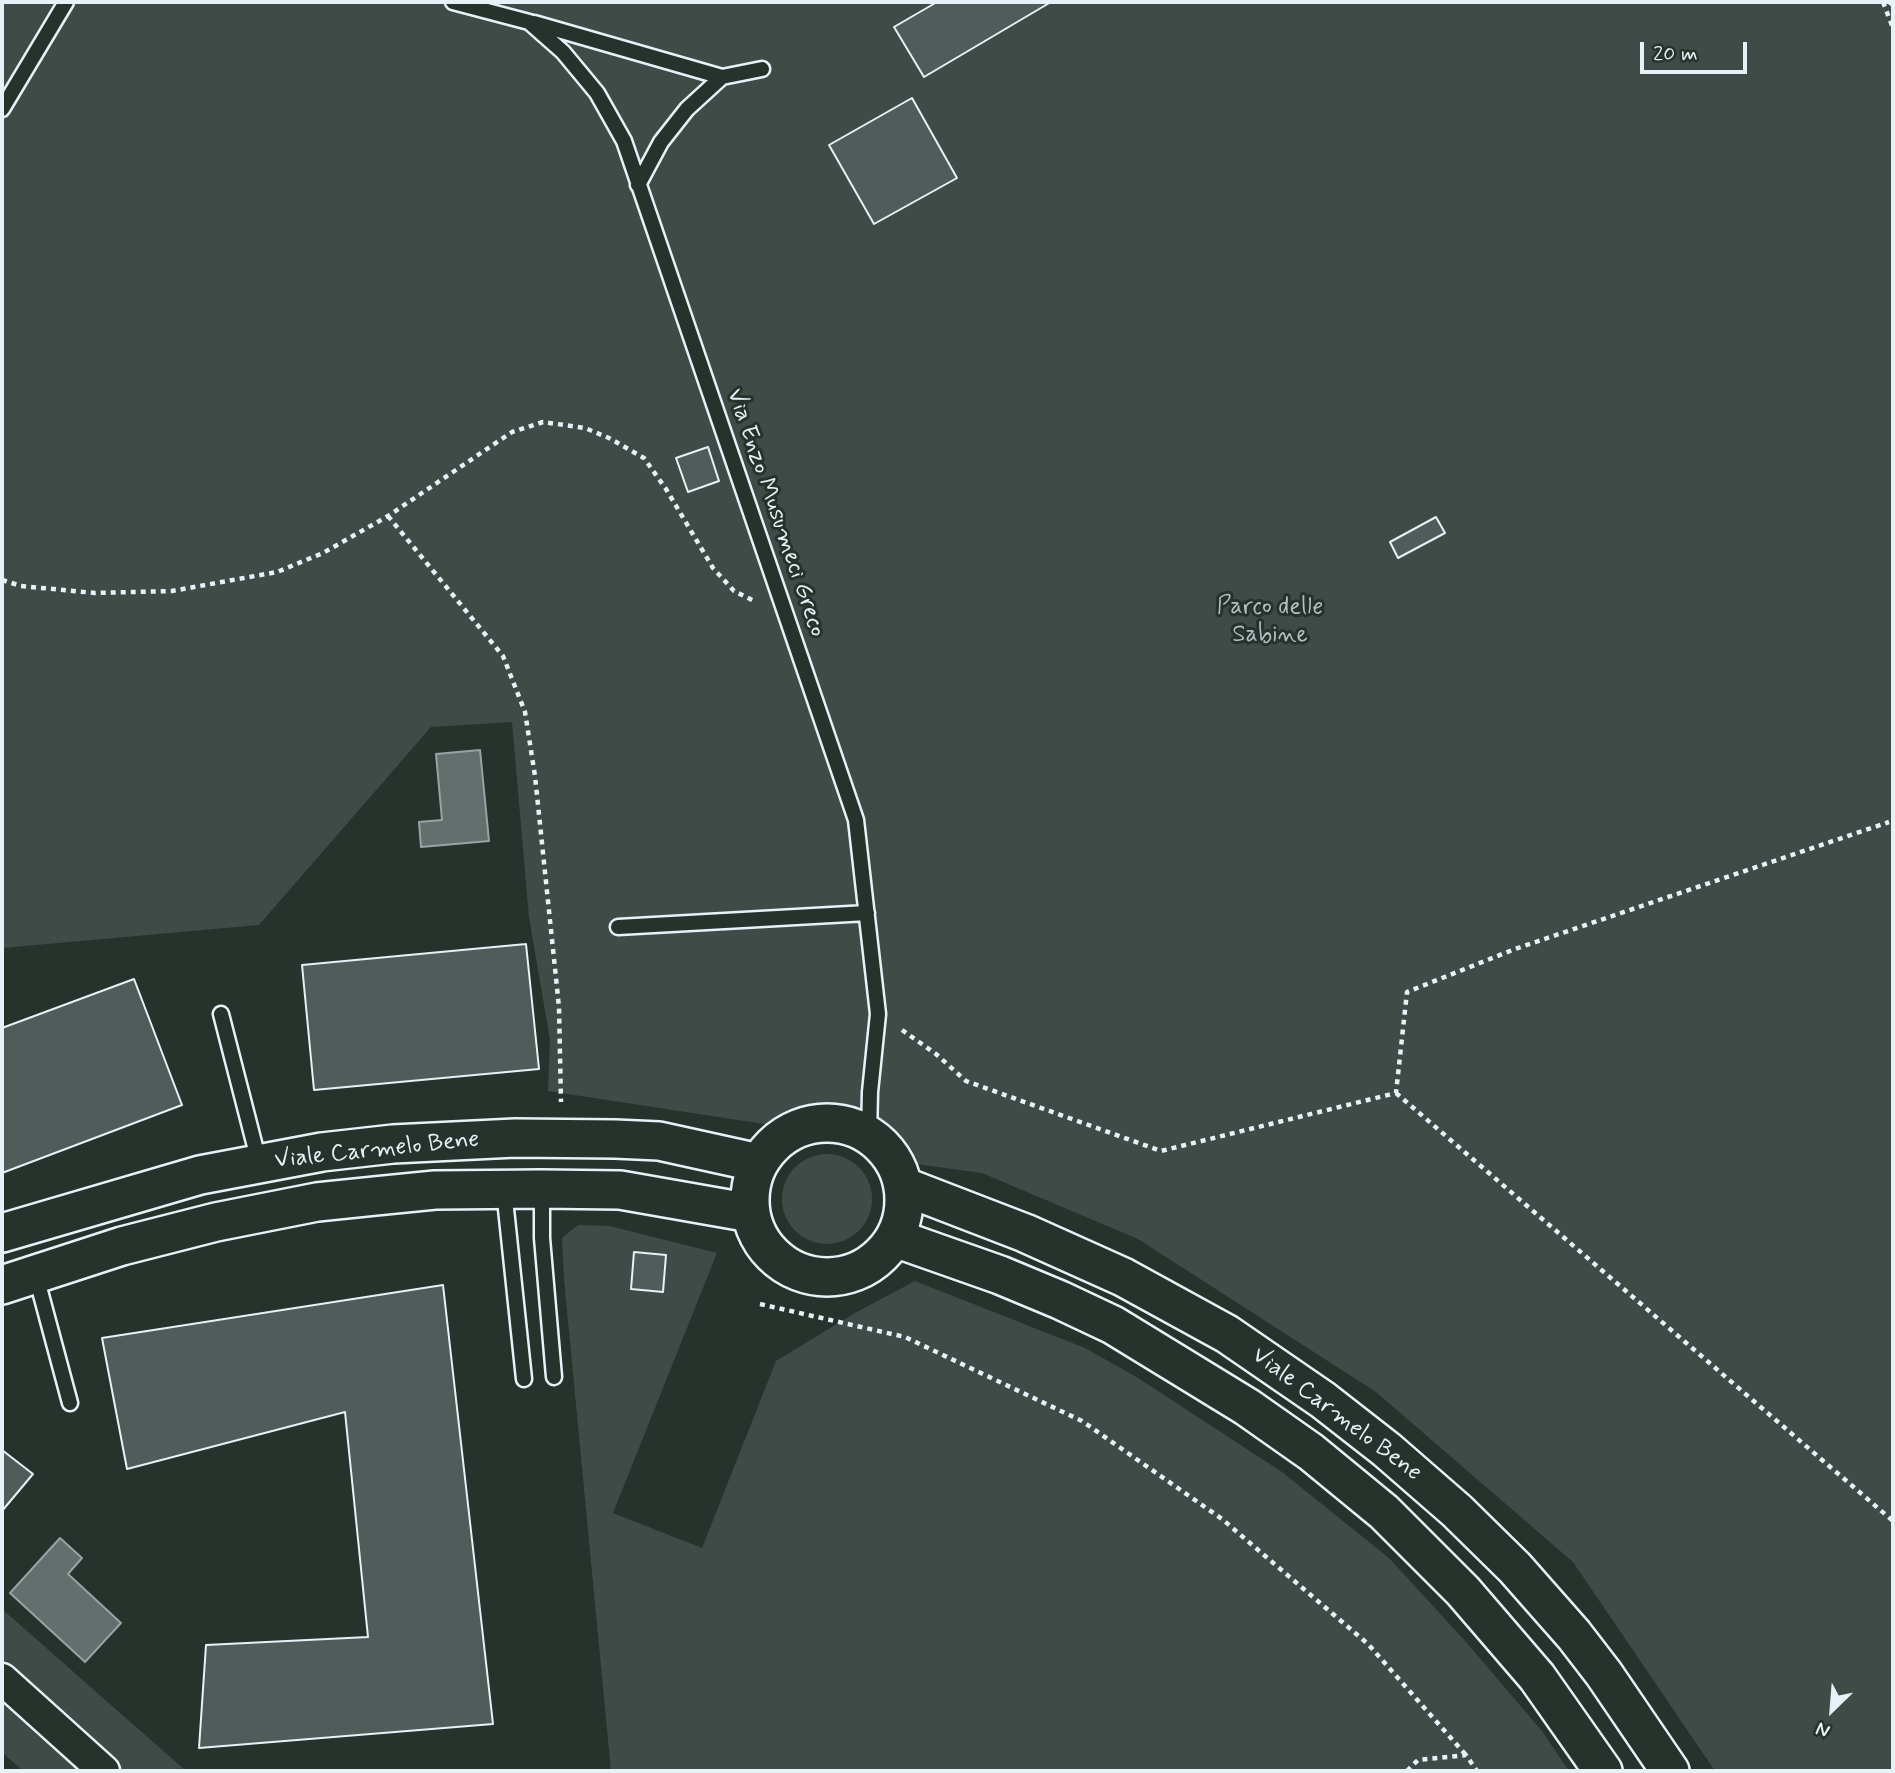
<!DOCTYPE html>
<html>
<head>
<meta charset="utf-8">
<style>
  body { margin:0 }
  #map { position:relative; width:1895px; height:1773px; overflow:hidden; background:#26332d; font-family:Mynerve,sans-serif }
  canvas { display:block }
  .frame { position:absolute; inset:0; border:4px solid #e8f1f8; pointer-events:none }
  .north { position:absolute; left:1797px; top:1675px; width:70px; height:70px; -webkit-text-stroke:5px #26332d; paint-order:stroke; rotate:205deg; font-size:19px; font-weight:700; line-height:28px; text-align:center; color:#e8f1f8 }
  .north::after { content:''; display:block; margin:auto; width:24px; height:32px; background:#e8f1f8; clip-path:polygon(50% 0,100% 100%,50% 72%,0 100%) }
  .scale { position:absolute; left:1640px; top:42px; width:107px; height:32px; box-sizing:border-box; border:4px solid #e8f1f8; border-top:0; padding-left:9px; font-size:21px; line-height:24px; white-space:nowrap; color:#e8f1f8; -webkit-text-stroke:5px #26332d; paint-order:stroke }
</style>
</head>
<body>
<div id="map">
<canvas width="1895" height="1773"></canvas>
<div class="frame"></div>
<div class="north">N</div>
<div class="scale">20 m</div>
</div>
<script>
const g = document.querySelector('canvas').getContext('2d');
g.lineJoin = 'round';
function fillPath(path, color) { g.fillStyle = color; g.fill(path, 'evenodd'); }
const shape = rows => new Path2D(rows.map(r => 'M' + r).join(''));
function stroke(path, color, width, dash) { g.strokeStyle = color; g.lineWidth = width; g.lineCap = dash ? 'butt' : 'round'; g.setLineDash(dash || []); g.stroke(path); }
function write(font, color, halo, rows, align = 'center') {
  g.font = font + ' Mynerve,sans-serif'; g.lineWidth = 6; g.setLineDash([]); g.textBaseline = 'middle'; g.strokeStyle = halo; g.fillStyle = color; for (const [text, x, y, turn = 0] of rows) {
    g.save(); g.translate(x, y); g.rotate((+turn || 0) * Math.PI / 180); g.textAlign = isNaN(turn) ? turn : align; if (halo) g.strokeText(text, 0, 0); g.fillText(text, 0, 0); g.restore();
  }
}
fillPath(shape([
  [2,2,1893,2,1893,1771,1715,1771,1573,1562,1376,1392,1138,1239,982,1173,894,1161,869,1135,846,1125,821,1123,797,1129,548,1091,550,1040,529,917,512,722,431,727,259,925,2,948],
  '782 1199a45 45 0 1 1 90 0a45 45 0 1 1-90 0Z',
  [578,1225,610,1226,717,1253,613,1513,702,1548,776,1361,855,1313,915,1281,1085,1348,1138,1378,1282,1472,1389,1558,1466,1642,1542,1731,1569,1771,611,1771,564,1279,562,1238],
  [2,1609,186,1771,23,1771,2,1752]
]), '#3e4b47');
const water = shape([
  [480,750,489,841,421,847,419,822,442,820,436,754,480,750],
  [60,1538,82,1558,68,1574,121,1623,85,1662,10,1593,60,1538]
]);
fillPath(water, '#636f6d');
stroke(water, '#98a3a5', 2);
const building = shape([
  [937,2,1051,2,924,77,894,27,937,2],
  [912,98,957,178,874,224,829,145,912,98],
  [708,447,719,481,688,492,676,458,708,447],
  [1436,517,1445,533,1398,558,1390,542,1436,517],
  [526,944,539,1069,314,1090,302,965,526,944],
  [134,979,182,1105,2,1173,2,1028,134,979],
  [634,1252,666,1255,663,1292,631,1289,634,1252],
  [443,1285,493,1724,199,1748,206,1645,368,1637,345,1412,127,1469,102,1338,443,1285],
  [2,1450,33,1474,2,1511,2,1450]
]);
fillPath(building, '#505c59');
stroke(building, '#e8f1f8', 2);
const service = shape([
  [453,2,529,22,563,52,597,93,624,141,856,820,878,1014,870,1092,869,1135],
  [534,23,722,77,762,69],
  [2,109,66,2],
  [638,185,661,142,687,109,722,77],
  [618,927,867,913],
  [221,1014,259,1162],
  [504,1190,524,1379],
  [542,1190,542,1238,554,1377],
  [36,1276,70,1403]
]);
const minor = shape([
  [2,1679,104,1771]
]);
const tertiary = shape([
  '750 1200a77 77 0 1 1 154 0a77 77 0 1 1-154 0Z',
  [903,1186,1025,1233,1123,1277,1227,1334,1323,1400,1387,1450,1457,1511,1515,1568,1574,1635,1604,1674,1670,1771],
  [2,1233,200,1175,322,1152,393,1144,515,1138,615,1139,659,1141,759,1163],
  [895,1238,1000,1275,1060,1300,1113,1325,1247,1407,1311,1452,1384,1512,1463,1591,1537,1677,1603,1771],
  [2,1285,122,1246,216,1222,317,1202,375,1196,435,1190,542,1189,620,1190,751,1213]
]);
stroke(service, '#e8f1f8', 19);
stroke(minor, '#e8f1f8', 35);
stroke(tertiary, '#e8f1f8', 42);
stroke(shape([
  [1883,2,1893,28],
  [1889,2,1893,5],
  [388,516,503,656,525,712,535,776,559,1007,561,1102],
  [2,580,21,586,95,593,172,591,277,572,323,553,388,516,512,432,543,422,585,428,609,438,644,458,666,489,713,568,734,591,754,601],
  [902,1030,936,1054,966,1081,1161,1151,1396,1093,1407,992,1515,949,1889,822],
  [1396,1093,1893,1521],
  [760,1304,905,1337,1082,1421,1222,1519,1368,1644,1466,1755],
  [1407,1771,1418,1760,1466,1755,1477,1771]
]), '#e8f1f8', 4.5, [5, 5]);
stroke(service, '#26332d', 14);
stroke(minor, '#26332d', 30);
stroke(tertiary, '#26332d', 37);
write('24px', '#e8f1f8', '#26332d', [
  ["Via Enzo Musumeci Greco",775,513,71],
  ["Viale Carmelo Bene",377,1151,-6],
  ["Viale Carmelo Bene",1336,1415,37]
]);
write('24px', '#b5bfc3', '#26332d', [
  ["Parco delle",1270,608],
  ["Sabine",1270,636]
]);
</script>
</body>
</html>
